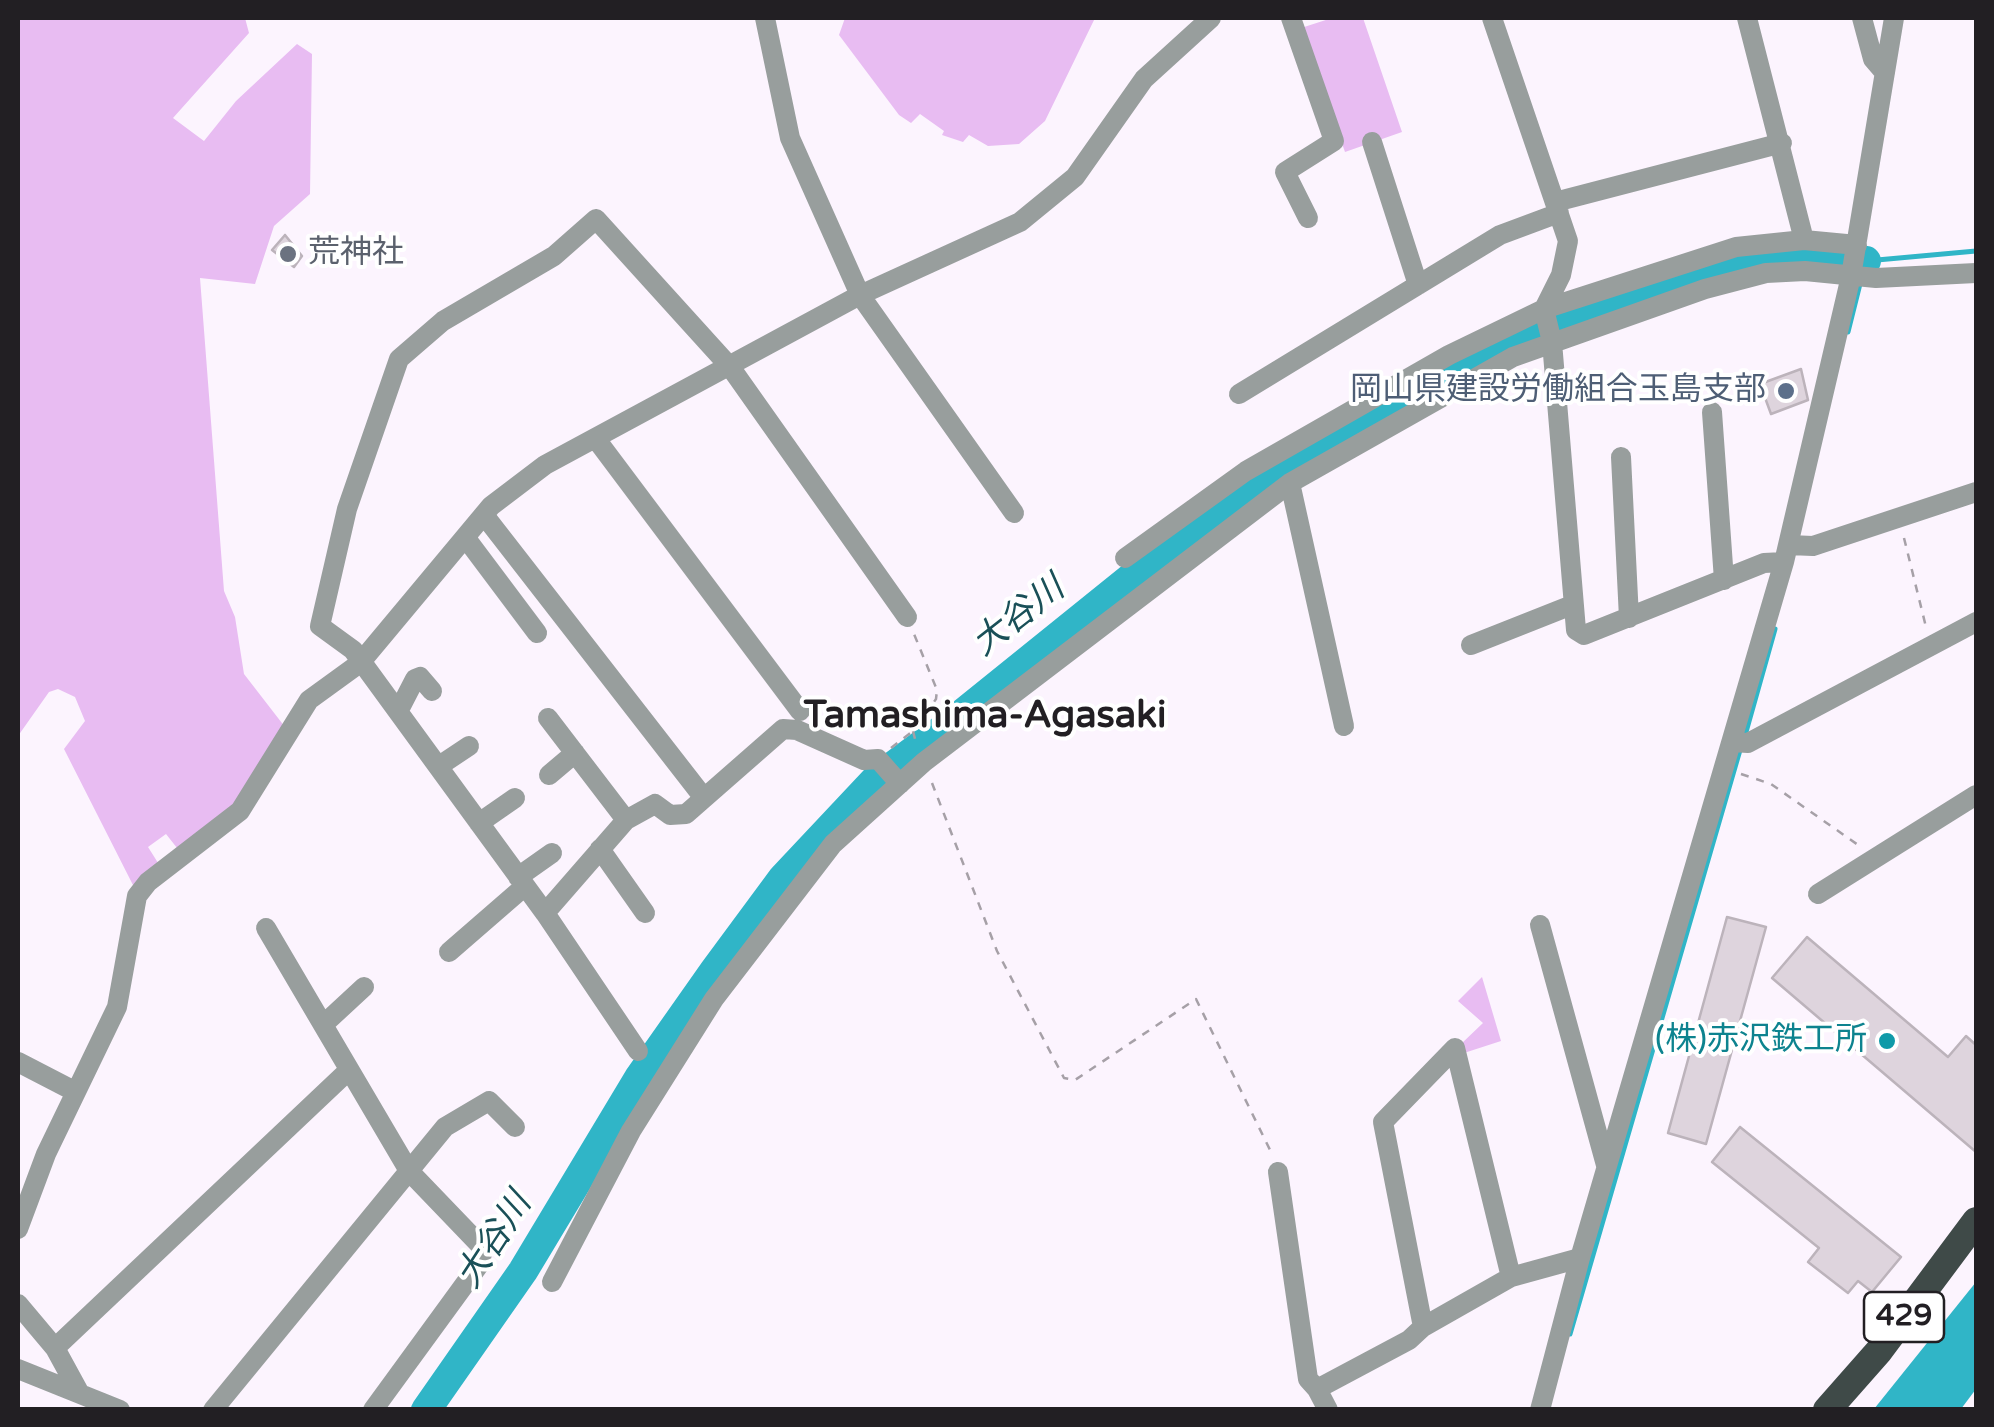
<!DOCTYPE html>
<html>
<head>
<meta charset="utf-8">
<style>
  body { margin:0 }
  #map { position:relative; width:1994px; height:1427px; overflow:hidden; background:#fcf4fe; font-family:"Varela Round",sans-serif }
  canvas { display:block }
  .frame { position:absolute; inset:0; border:20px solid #221f23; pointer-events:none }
</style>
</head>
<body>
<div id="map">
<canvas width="1994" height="1427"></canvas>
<div class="frame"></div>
</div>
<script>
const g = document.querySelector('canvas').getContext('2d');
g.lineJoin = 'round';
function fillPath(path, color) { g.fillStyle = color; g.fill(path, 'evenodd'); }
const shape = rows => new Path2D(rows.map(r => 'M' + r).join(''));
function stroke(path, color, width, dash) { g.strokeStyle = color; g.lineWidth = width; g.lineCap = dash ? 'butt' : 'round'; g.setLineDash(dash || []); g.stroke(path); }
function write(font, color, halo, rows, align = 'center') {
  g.font = font + ' "Varela Round","Noto Sans JP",sans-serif'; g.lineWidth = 8; g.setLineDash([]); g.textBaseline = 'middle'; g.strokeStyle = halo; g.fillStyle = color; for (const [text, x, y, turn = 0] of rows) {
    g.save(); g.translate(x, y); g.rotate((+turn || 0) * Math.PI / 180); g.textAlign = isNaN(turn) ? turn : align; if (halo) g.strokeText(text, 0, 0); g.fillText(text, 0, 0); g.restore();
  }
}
fillPath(shape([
  [18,18,245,18,249,33,173,118,204,141,236,101,297,44,312,54,310,194,274,226,255,284,200,278,224,591,235,617,244,674,285,727,248,794,181,853,166,834,148,847,160,866,135,889,64,749,85,721,75,697,58,689,49,692,18,736],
  [845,18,1095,18,1045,121,1019,144,988,146,969,135,963,142,942,135,944,131,920,114,911,123,899,115,839,35],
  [1332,18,1363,18,1402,132,1345,152,1301,28],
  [1482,977,1501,1041,1464,1053,1461,1044,1483,1023,1458,1001]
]), '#e8bcf2');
fillPath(shape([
  [1976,1282,1976,1389,1961,1409,1874,1409]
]), '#30b5c7');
stroke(shape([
  [1864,269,1866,261,1976,251],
  [1848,332,1861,280],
  [1744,739,1775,629],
  [1570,1334,1740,750]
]), '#30b5c7', 5);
stroke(shape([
  [426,1410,523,1271,639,1078,715,970,783,878,877,778,951,723,1173,544,1337,437,1471,361,1549,324,1741,261,1800,255,1866,261]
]), '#30b5c7', 30);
const building = shape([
  [285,235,302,256,294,267,272,250,285,235],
  [1801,369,1808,400,1771,414,1760,384,1801,369],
  [1727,917,1766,927,1706,1144,1668,1133,1727,917],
  [1807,937,1948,1057,1966,1036,1976,1045,1976,1152,1772,978,1807,937],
  [1740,1127,1901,1257,1872,1292,1858,1281,1848,1293,1808,1262,1819,1248,1712,1162,1740,1127]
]);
fillPath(building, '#ded4dd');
stroke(building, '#bcb3bb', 2.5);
stroke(shape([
  [1904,538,1926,627],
  [913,731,916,743],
  [891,748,913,731,936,699,937,690,914,634],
  [1741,774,1771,784,1861,847],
  [932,783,997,951,1064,1078,1075,1080,1196,999,1273,1156]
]), '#a6a0a7', 2.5, [8, 8]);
stroke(shape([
  [765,18,790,138,860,295,1014,513],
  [1291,18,1334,141,1285,172,1308,218],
  [1492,18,1568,241,1561,275,1544,309,1552,342,1576,630,1584,635,1764,563,1784,562],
  [1747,18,1804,240,1857,245],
  [1862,18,1873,59,1885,73],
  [1372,142,1418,285],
  [1555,202,1782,143],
  [1239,394,1500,235,1559,213],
  [1712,412,1724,580],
  [596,439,800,711],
  [1621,457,1629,618],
  [1290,483,1344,726],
  [484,515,704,798],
  [465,537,537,633],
  [1789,545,1813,546,1976,492],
  [1125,558,1246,471,1449,355,1544,309,1736,247,1804,240],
  [1471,645,1572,605],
  [399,710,415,679,420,677,432,691],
  [548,718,626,820],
  [1732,742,1748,743,1976,622],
  [439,766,469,746],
  [549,775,575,753],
  [900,784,878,759,864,760,797,730,783,729,686,814,670,815,655,804,626,820,545,913,353,650,320,626,347,509,399,359,443,321,554,256,596,219,731,368,907,617],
  [479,823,515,798],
  [600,849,645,913],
  [518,877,552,853],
  [1818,894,1976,795],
  [545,913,638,1051],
  [1540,925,1606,1165],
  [266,928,409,1171,482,1247,481,1262,373,1410],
  [449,952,525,886],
  [324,1024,364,987],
  [18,1062,76,1092],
  [1278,1172,1308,1379,1317,1389],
  [18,1229,46,1154,117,1007,137,896,148,882,240,811,309,700,360,663,491,506,545,465,860,295,1020,222,1075,177,1144,79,1211,18],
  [552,1282,631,1131,714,999,833,844,924,762,1290,483,1513,357,1705,289,1766,273,1805,271,1876,278,1976,273],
  [18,1304,55,1348],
  [1423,1327,1383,1122,1455,1048,1511,1277],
  [18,1369,120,1410],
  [79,1392,55,1348,349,1070],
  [213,1410,445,1127,489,1101,515,1127],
  [1328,1410,1317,1389,1409,1340,1423,1327,1511,1277,1580,1258,1784,562,1851,276,1894,18],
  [1540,1410,1580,1258]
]), '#989e9d', 20);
stroke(shape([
  [1827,1410,1879,1351,1976,1221]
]), '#3f4a48', 28);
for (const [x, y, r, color] of [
  [288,254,10,"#6b7280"],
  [1786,391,10,"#5c6f8a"],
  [1887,1041,10,"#0f9aa8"]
]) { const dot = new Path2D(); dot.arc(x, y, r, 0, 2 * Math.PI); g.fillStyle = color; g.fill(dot); stroke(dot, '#fff', 4); }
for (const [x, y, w] of [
  [1904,1317,80]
]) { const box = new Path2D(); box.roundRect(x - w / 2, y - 25, w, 50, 8); g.fillStyle = '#fff'; g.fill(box); stroke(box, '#221f23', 2.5); }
write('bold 30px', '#221f23', null, [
  ["429",1904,1317]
]);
write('32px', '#5b616d', '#fff', [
  ["荒神社",308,254]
], 'left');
write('32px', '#4e5e75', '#fff', [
  ["岡山県建設労働組合玉島支部",1766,391]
], 'right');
write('32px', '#0d838f', '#fff', [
  ["(株)赤沢鉄工所",1867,1041]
], 'right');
write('italic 35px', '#1a5058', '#fff', [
  ["大谷川",1019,617,-38],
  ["大谷川",495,1241,-57]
]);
write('bold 38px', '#221f23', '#fff', [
  ["Tamashima-Agasaki",985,717]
]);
</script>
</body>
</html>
